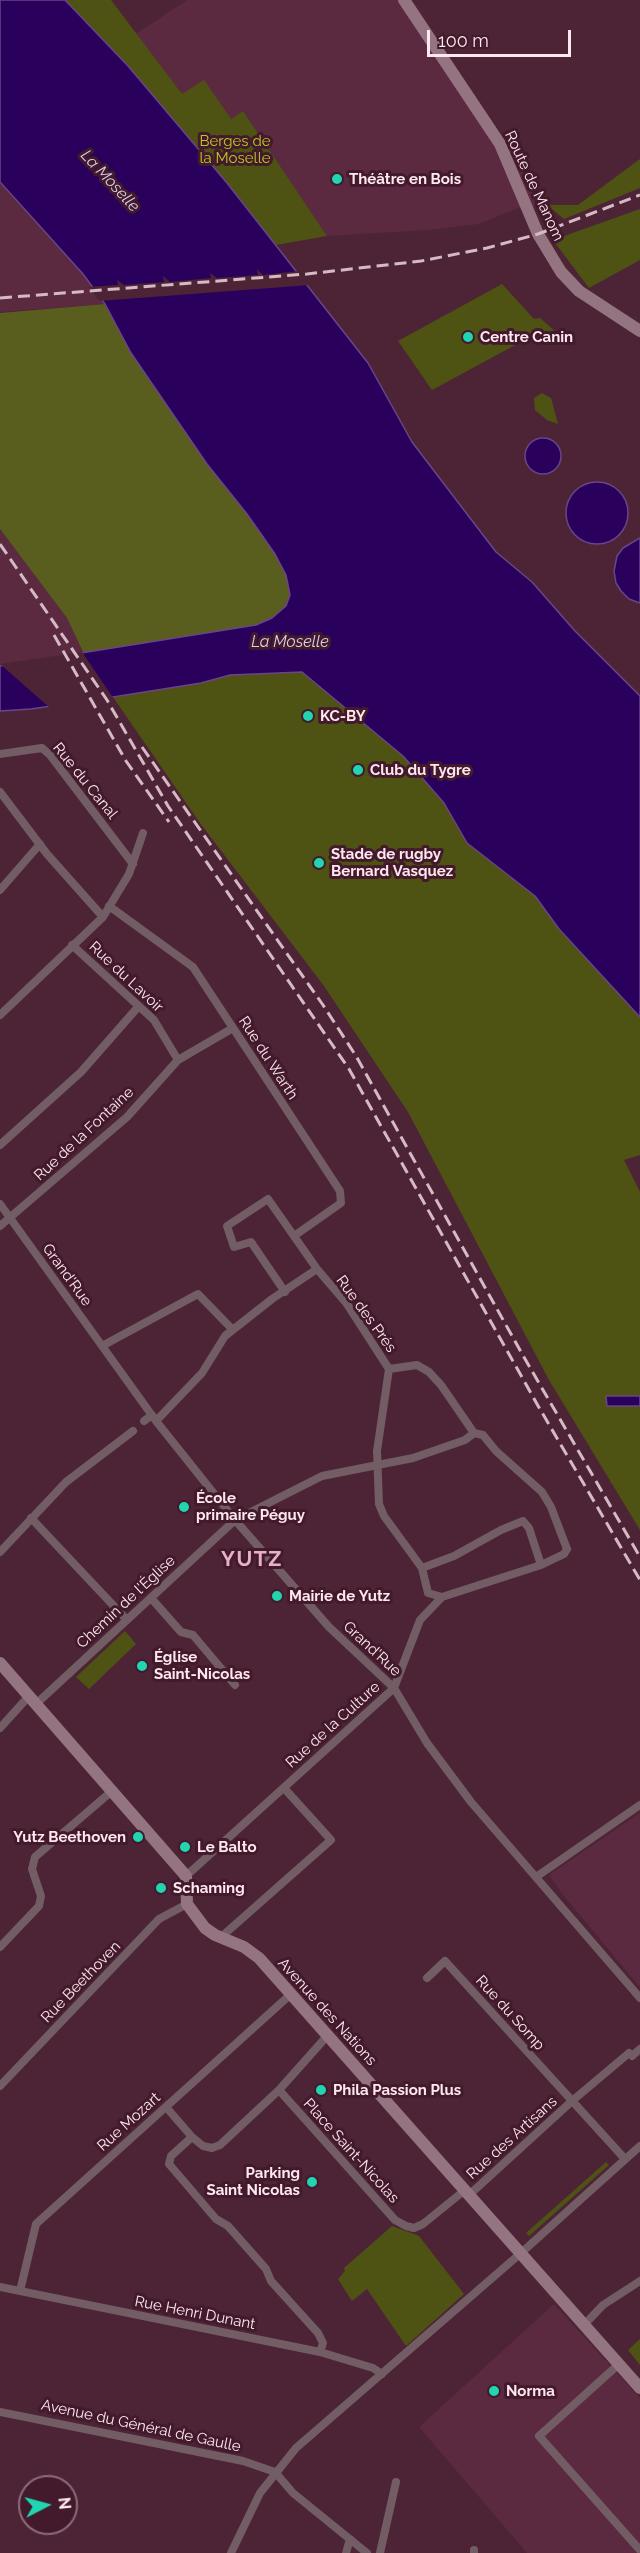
<!DOCTYPE html>
<html>
<head>
<meta charset="utf-8">
<style>
  body { margin:0 }
  #map { position:relative; width:640px; height:2553px; overflow:hidden; background:#4d2436; font-family:Raleway,sans-serif }
  canvas { display:block }
  .north { position:absolute; left:18px; top:2475px; width:60px; height:60px; box-sizing:border-box; background:#421a2c; border:2px solid #8d6c7a; border-radius:50%; rotate:84deg; font-size:16px; font-weight:700; line-height:24px; text-align:center; color:#fee7ef }
  .north::after { content:''; display:block; margin:auto; width:21px; height:27px; background:#20d5b0; clip-path:polygon(50% 0,100% 100%,50% 72%,0 100%) }
  .scale { position:absolute; left:427px; top:30px; width:144px; height:27px; box-sizing:border-box; border:3px solid #fee7ef; border-top:0; padding-left:8px; font-size:18px; line-height:21px; white-space:nowrap; color:#fee7ef; -webkit-text-stroke:4px #421a2c; paint-order:stroke }
</style>
</head>
<body>
<div id="map">
<canvas width="640" height="2553"></canvas>
<div class="north">N</div>
<div class="scale">100 m</div>
</div>
<script>
const g = document.querySelector('canvas').getContext('2d');
g.lineJoin = 'round';
function fillPath(path, color) { g.fillStyle = color; g.fill(path, 'evenodd'); }
const shape = rows => new Path2D(rows.map(r => 'M' + r).join(''));
function stroke(path, color, width, dash) { g.strokeStyle = color; g.lineWidth = width; g.lineCap = dash ? 'butt' : 'round'; g.setLineDash(dash || []); g.stroke(path); }
function write(font, color, halo, rows, align = 'center') {
  g.font = font + ' Raleway,sans-serif'; g.lineWidth = 6; g.setLineDash([]); g.textBaseline = 'middle'; g.strokeStyle = halo; g.fillStyle = color; for (const [text, x, y, turn = 0] of rows) {
    g.save(); g.translate(x, y); g.rotate((+turn || 0) * Math.PI / 180); g.textAlign = isNaN(turn) ? turn : align; if (halo) g.strokeText(text, 0, 0); g.fillText(text, 0, 0); g.restore();
  }
}
fillPath(shape([
  [187,0,412,0,547,205,518,208,479,224,428,230,327,236,243,111,231,119,182,94,136,34],
  [0,182,83,274,105,304,0,312],
  [0,529,67,618,84,654,0,666],
  [640,1813,640,1987,564,1896,549,1875],
  [554,2304,640,2398,640,2553,527,2553,419,2427]
]), '#5b2a40');
fillPath(shape([
  [65,0,111,0,182,94,204,80,231,119,243,111,327,236,276,245,128,66],
  [640,159,640,188,564,219,547,205,578,205],
  [640,209,640,260,589,288,553,240],
  [502,284,534,319,540,318,556,332,541,331,432,390,398,341],
  [542,393,551,398,558,424,547,420,535,410,534,398],
  [302,672,403,756,444,803,467,843,535,896,559,929,640,1017,640,1155,624,1160,640,1192,640,1396,606,1396,607,1406,640,1406,640,1530,549,1380,408,1112,324,986,200,823,113,697,201,683,230,675],
  [125,1631,136,1644,89,1689,76,1677],
  [606,2162,609,2165,529,2236,526,2233],
  [392,2226,419,2236,464,2294,406,2346,367,2289,352,2301,338,2279,345,2271,344,2268],
  [640,2339,640,2365,628,2350]
]), '#4e5314');
fillPath(shape([
  [105,304,131,353,247,514,275,554,286,575,290,595,287,606,272,618,256,625,84,654,67,618,0,529,0,313]
]), '#595e1e');
const water = shape([
  [0,0,65,0,128,66,227,183,368,363,412,442,496,552,532,582,575,631,640,696,640,1017,559,929,535,896,467,843,444,803,403,756,302,672,230,675,201,683,113,697,31,709,0,711,0,666,256,625,272,618,286,606,290,595,286,575,275,554,247,514,207,464,131,353,105,304,83,274,0,182,0,0],
  '525 456a18 18 0 1 1 36 0a18 18 0 1 1-36 0Z',
  '566 513a31 31 0 1 1 62 0a31 31 0 1 1-62 0Z',
  [640,538,640,603,629,599,621,591,616,583,614,571,617,556,623,548,640,538],
  [606,1396,640,1396,640,1406,607,1406,606,1396]
]);
fillPath(water, '#2a005d');
stroke(water, '#6a4589', 1.5);
fillPath(shape([
  [257,269,263,275,299,271,310,285,99,301,88,287,118,285,117,280,124,285,164,282,163,276,170,282,211,278,210,273,217,278,258,275],
  [82,652,114,699,50,708,0,664]
]), '#4d2436');
stroke(shape([
  [0,754,42,748,50,755,133,864],
  [0,792,47,854,103,917],
  [0,890,40,844],
  [109,906,193,967,340,1191,341,1203,294,1236],
  [72,945,154,1020,178,1060],
  [0,1015,103,917,129,874,143,833],
  [0,1145,81,1072,138,1007],
  [0,1204,156,1421,235,1520,329,1627,394,1688,427,1743,471,1802,640,1998],
  [0,1226,127,1117,178,1060,233,1028],
  [285,1292,251,1242,234,1247,227,1226,268,1199,317,1269,347,1304,389,1369],
  [102,1346,198,1294,233,1330],
  [389,1369,377,1451,379,1504,384,1516,422,1568,428,1593,442,1597],
  [389,1369,417,1365,429,1372,441,1385,474,1433],
  [144,1421,152,1415],
  [156,1421,202,1373,225,1336,272,1299,317,1269],
  [474,1433,483,1435,496,1451,542,1492,551,1507,567,1549],
  [31,1518,127,1620],
  [0,1552,66,1482,133,1431],
  [422,1568,454,1556,501,1530,523,1521,529,1528,541,1565],
  [151,1598,181,1632,193,1635,235,1685],
  [36,1704,235,1520,322,1476,413,1458,465,1440,474,1433],
  [0,1728,29,1696],
  [186,1876,394,1688,420,1620,442,1597,541,1565,564,1554,567,1549],
  [536,1877,640,1805],
  [220,1938,331,1840,284,1788],
  [0,1947,39,1906,41,1896,32,1869,35,1857,112,1791],
  [427,1978,445,1961,625,2159],
  [328,2035,279,2090,395,2220,406,2226,414,2228,423,2224,465,2190],
  [0,2086,159,1919,187,1904],
  [166,2107,192,2137,203,2146,212,2148,220,2145,279,2090],
  [192,2137,171,2156,169,2164,216,2219,228,2226,266,2269,271,2281,318,2333,323,2343,320,2352],
  [469,2195,572,2101,629,2053,632,2056,640,2049],
  [0,2287,320,2352,373,2368,382,2374],
  [20,2291,36,2224,291,1994],
  [584,2325,603,2305,640,2281],
  [619,2364,539,2436,640,2550],
  [0,2412,243,2461,275,2472,293,2493,367,2553],
  [231,2553,260,2493,296,2448,521,2253,640,2146],
  [346,2553,350,2539],
  [380,2553,396,2482],
  [474,2553,474,2550]
]), '#725d65', 8);
stroke(shape([
  [404,0,500,144,538,234,561,272,579,291,640,331],
  [0,1663,186,1876,187,1904,205,1928,215,1935,244,1947,259,1958,640,2388]
]), '#957481', 12);
stroke(shape([
  [0,298,307,274,421,261,487,248,538,234,640,195],
  [0,544,107,700,168,806,349,1069,537,1404,640,1580],
  [54,635,126,761,169,822],
  [142,747,323,1005,356,1056,521,1352,640,1557]
]), '#d5bac5', 3, [12, 6]);
for (const [x, y, r, color] of [
  [337,179,6,"#20d5b0"],
  [468,337,6,"#20d5b0"],
  [308,716,6,"#20d5b0"],
  [358,770,6,"#20d5b0"],
  [319,863,6,"#20d5b0"],
  [184,1507,6,"#20d5b0"],
  [277,1596,6,"#20d5b0"],
  [142,1666,6,"#20d5b0"],
  [138,1837,6,"#20d5b0"],
  [185,1847,6,"#20d5b0"],
  [161,1888,6,"#20d5b0"],
  [321,2090,6,"#20d5b0"],
  [312,2182,6,"#20d5b0"],
  [494,2391,6,"#20d5b0"]
]) { const dot = new Path2D(); dot.arc(x, y, r, 0, 2 * Math.PI); g.fillStyle = color; g.fill(dot); stroke(dot, '#421a2c', 2); }
write('15px', '#bec91f', '#421a2c', [
  ["Berges de",235,141],
  ["la Moselle",235,158]
]);
write('bold 15px', '#fee7ef', '#421a2c', [
  ["Théâtre en Bois",349,179],
  ["Centre Canin",480,337],
  ["KC-BY",320,716],
  ["Club du Tygre",370,770],
  ["Stade de rugby",331,854],
  ["Bernard Vasquez",331,871],
  ["École",196,1498],
  ["primaire Péguy",196,1515],
  ["Mairie de Yutz",289,1596],
  ["Église",154,1657],
  ["Saint-Nicolas",154,1674],
  ["Yutz Beethoven",126,1837,"right"],
  ["Le Balto",197,1847],
  ["Schaming",173,1888],
  ["Phila Passion Plus",333,2090],
  ["Parking",300,2173,"right"],
  ["Saint Nicolas",300,2190,"right"],
  ["Norma",506,2391]
], 'left');
write('15px', '#fee7ef', '#421a2c', [
  ["Route de Manom",534,186,65],
  ["Rue du Canal",85,781,51],
  ["Rue du Lavoir",126,977,43],
  ["Rue du Warth",268,1058,57],
  ["Rue de la Fontaine",84,1134,-43],
  ["Grand'Rue",67,1275,54],
  ["Rue des Prés",366,1314,54],
  ["Chemin de l'Église",126,1602,-43],
  ["Grand'Rue",372,1649,43],
  ["Rue de la Culture",333,1725,-42],
  ["Rue Beethoven",81,1982,-46],
  ["Avenue des Nations",327,2012,48],
  ["Rue du Somp",510,2013,48],
  ["Rue Mozart",129,2122,-42],
  ["Rue des Artisans",512,2138,-42],
  ["Place Saint-Nicolas",351,2151,48],
  ["Rue Henri Dunant",195,2313,11],
  ["Avenue du Général de Gaulle",141,2426,12]
]);
write('italic 16px', '#d7d2ec', '#421a2c', [
  ["La Moselle",110,181,47],
  ["La Moselle",290,642]
]);
g.letterSpacing = '1.5px';
write('bold 21px', '#e6b1c6', '#421a2c', [
  ["YUTZ",252,1560]
]);
g.letterSpacing = '0px';
</script>
</body>
</html>
